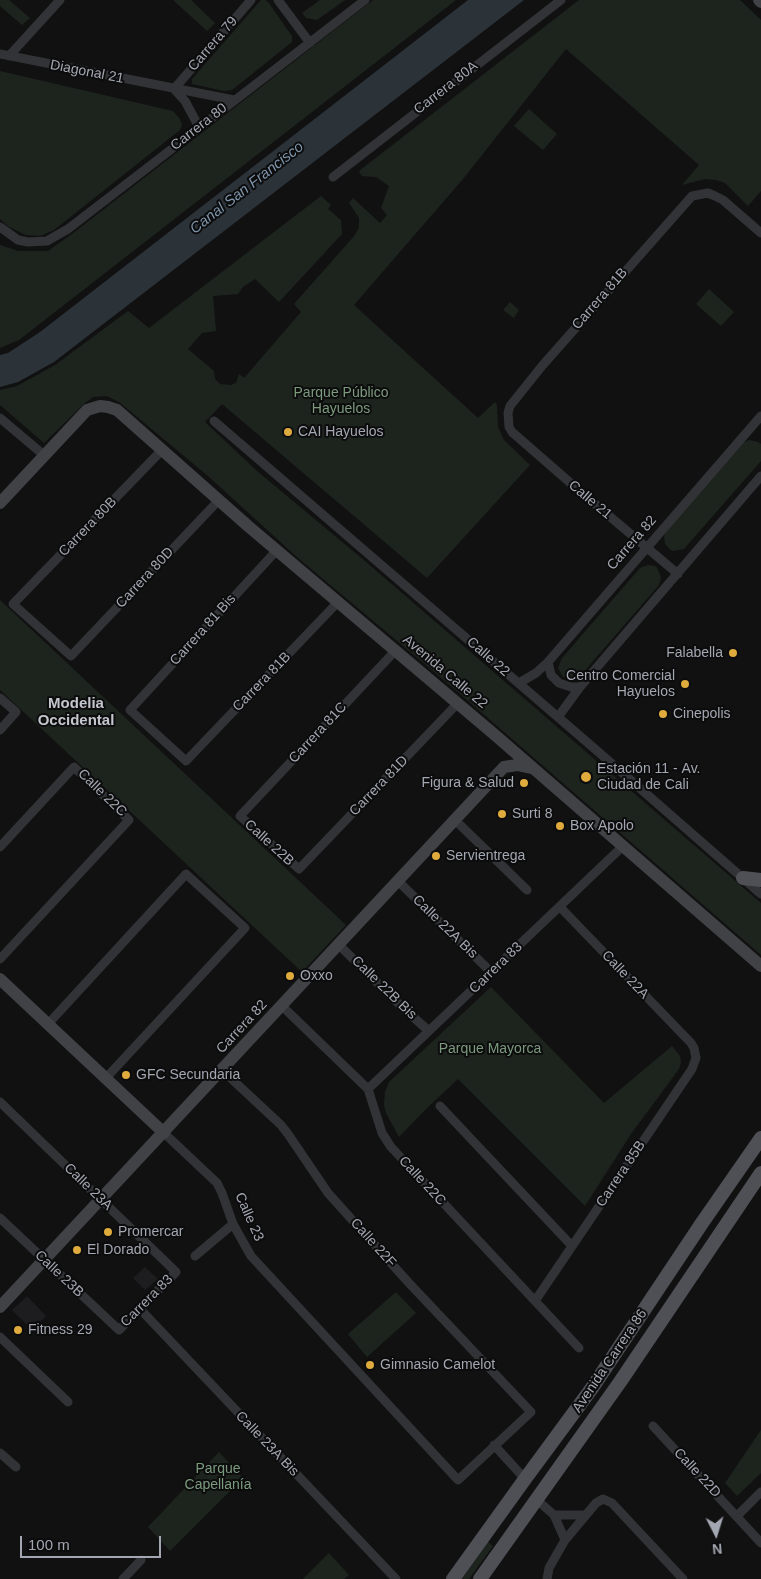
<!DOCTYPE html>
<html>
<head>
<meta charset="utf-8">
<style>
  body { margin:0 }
  #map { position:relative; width:761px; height:1579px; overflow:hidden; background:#111112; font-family:Arial,sans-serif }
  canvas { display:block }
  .north { position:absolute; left:691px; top:1509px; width:50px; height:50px; -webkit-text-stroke:4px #0c0c0d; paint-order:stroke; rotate:175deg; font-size:14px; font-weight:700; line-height:20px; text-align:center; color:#a3a7b1 }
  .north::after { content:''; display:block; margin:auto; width:18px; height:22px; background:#a3a7b1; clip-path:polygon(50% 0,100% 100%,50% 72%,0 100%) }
  .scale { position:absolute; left:20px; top:1536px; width:141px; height:22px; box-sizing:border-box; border:2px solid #a3a7b1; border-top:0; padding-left:6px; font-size:15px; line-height:18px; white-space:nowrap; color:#a3a7b1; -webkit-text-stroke:4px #0c0c0d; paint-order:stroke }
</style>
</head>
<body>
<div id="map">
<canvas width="761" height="1579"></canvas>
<div class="north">N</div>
<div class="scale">100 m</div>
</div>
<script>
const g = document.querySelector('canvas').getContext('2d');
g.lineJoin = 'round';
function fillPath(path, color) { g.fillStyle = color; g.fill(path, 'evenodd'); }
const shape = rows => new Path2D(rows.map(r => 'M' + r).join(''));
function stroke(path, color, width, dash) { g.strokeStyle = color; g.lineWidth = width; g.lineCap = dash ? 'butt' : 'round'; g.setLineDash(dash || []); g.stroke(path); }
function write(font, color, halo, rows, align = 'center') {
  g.font = font + ' Arial,sans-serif'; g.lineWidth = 4; g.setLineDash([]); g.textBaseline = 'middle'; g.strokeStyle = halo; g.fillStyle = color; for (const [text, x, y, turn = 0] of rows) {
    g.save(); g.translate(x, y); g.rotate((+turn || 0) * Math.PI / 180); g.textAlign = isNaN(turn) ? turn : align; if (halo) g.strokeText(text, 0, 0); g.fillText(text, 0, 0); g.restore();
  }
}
fillPath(shape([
  [145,1267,158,1279,145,1290,133,1278],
  [27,1296,46,1316,32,1330,12,1310]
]), '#1d1d1f');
fillPath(shape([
  [0,0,9,0,30,18,22,25,0,6],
  [173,0,191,0,215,23,207,31],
  [261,0,265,0,268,2,292,36,292,42,232,90,224,91,192,84,192,79],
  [320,0,345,0,317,20,306,18,302,13],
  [373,0,456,0,19,340,0,348,0,245,18,251,48,251,72,234],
  [579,0,740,0,761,20,761,191,748,206,725,183,716,180,705,179,682,185,699,165,566,49,463,179,354,305,478,418,495,402,497,405,498,427,504,440,530,465,427,578,222,404,205,422,257,471,365,561,761,903,761,955,451,686,298,558,208,476,119,402,107,396,93,397,85,403,44,443,0,405,0,390,17,386,55,365,128,311,149,328,321,196,331,205,328,209,341,220,342,234,279,302,255,279,243,287,238,294,213,296,216,331,202,333,188,349,214,371,215,379,220,384,231,385,236,383,239,374,244,378,301,312,294,304,355,235,359,227,359,218,349,203,353,198,380,223,387,215,381,208,389,186,376,177,362,176,359,171],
  [0,71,173,111,180,119,182,125,180,130,54,230,40,236,26,235,9,227,0,219],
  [529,109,557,134,543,150,514,126],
  [709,289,734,312,721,326,696,304],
  [510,302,519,310,514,318,503,310],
  [749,440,758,442,761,444,761,461,684,549,672,551,665,544,664,537,666,531,744,442],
  [648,565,656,566,659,572,661,578,659,585,581,675,573,679,563,677,558,668,562,658,640,568],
  [0,600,346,925,302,972,0,690],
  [491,987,604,1103,672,1046,680,1056,681,1062,679,1069,631,1134,585,1206,458,1079,427,1108,399,1137,386,1113,384,1105,385,1092,389,1082],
  [396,1292,416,1313,367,1357,348,1334],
  [761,1430,761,1473,737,1496,725,1483],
  [219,1452,243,1478,170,1551,148,1527],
  [488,1542,493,1546,469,1579,462,1579],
  [329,1553,349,1575,344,1579,303,1579]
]), '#1d241e');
fillPath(shape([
  [468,0,524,0,54,362,18,382,0,387,0,355,8,353,40,332]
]), '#2b3339');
stroke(shape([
  [278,0,310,43],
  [0,54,234,100],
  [9,56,60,0],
  [174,89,251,0],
  [174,89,185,101,199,127],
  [333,177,561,0],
  [0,227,18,240,28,242,47,241,68,229,365,0],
  [0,418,45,456],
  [214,421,595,749,761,894],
  [162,450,13,604,71,656,219,500],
  [277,550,130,710,186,761,338,602],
  [678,574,582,493,512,432,509,427,508,413,510,406,542,366,692,196,708,193,715,196,723,200,761,233],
  [396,650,240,816,299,869,458,703],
  [548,662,551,675,559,683,571,687,580,687],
  [519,683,536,673,548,662,761,416],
  [0,698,16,712,0,730],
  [558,717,580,687,761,476],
  [455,820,527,890],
  [0,847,74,767,129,820,0,959],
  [398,881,491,972],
  [339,945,404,1009,429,1031],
  [282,1006,368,1089,382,1133,391,1147,579,1348],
  [48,1024,186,874,245,928,106,1078],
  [368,1089,623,846],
  [0,1102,176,1272,119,1330,0,1218],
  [440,1106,572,1246],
  [164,1133,217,1183,222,1193,233,1224,251,1256,458,1480,531,1412,408,1282,328,1193,288,1134,281,1125,222,1070],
  [195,1256,233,1224],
  [535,1301,692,1069,696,1058,694,1048,691,1043,560,907],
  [140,1309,396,1579],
  [0,1337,68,1402],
  [653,1426,761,1543],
  [494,1445,525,1479],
  [0,1453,16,1467],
  [537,1500,554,1515,565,1540],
  [554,1515,584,1515],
  [737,1516,761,1492],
  [123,1579,141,1560],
  [547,1579,549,1568,565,1540,596,1503,603,1499,612,1503,683,1579]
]), '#323336', 9);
stroke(shape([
  [759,0,761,2],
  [0,503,87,410,100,406,108,407,117,410,248,526,495,735,761,966],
  [0,979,164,1133],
  [0,1307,504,767,517,765,531,768]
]), '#404246', 12);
stroke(shape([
  [743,878,761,880],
  [453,1579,525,1479,592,1388,702,1223,761,1138],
  [480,1579,620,1382,761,1173]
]), '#4e5055', 14);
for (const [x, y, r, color] of [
  [288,432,5,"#dfab3c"],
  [733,653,5,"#dfab3c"],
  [685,684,5,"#dfab3c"],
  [663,714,5,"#dfab3c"],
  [586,777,6,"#dfab3c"],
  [524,783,5,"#dfab3c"],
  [502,814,5,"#dfab3c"],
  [560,826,5,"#dfab3c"],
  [436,856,5,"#dfab3c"],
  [290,976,5,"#dfab3c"],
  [126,1075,5,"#dfab3c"],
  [108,1232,5,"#dfab3c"],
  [77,1250,5,"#dfab3c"],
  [18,1330,5,"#dfab3c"],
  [370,1365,5,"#dfab3c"]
]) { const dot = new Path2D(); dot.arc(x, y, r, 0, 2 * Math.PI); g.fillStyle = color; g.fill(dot); stroke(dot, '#0c0c0d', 2); }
write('14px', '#a3a7b1', '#0c0c0d', [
  ["Carrera 79",213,44,-49],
  ["Diagonal 21",87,72,11],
  ["Carrera 80A",446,88,-38],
  ["Carrera 80",199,127,-38],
  ["Carrera 81B",600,299,-49],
  ["Calle 21",590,500,40],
  ["Carrera 80B",88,527,-46],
  ["Carrera 82",632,543,-49],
  ["Carrera 80D",145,578,-47],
  ["Carrera 81 Bis",203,630,-48],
  ["Calle 22",488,657,41],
  ["Avenida Calle 22",445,672,40],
  ["Carrera 81B",262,682,-46],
  ["Carrera 81C",318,733,-47],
  ["Carrera 81D",379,786,-46],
  ["Calle 22C",102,793,44],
  ["Calle 22B",269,843,42],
  ["Calle 22A Bis",445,927,44],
  ["Carrera 83",496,968,-44],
  ["Calle 22A",625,975,46],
  ["Calle 22B Bis",384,988,44],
  ["Carrera 82",242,1027,-47],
  ["Carrera 85B",621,1174,-56],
  ["Calle 22C",422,1181,47],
  ["Calle 23A",88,1187,44],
  ["Calle 23",249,1217,66],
  ["Calle 22F",373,1243,48],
  ["Calle 23B",59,1274,43],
  ["Carrera 83",147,1301,-45],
  ["Avenida Carrera 86",610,1361,-56],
  ["Calle 23A Bis",267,1444,46],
  ["Calle 22D",697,1473,47]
]);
write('14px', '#7c9b7e', '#0c0c0d', [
  ["Parque Público",341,393],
  ["Hayuelos",341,409],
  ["Parque Mayorca",490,1049],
  ["Parque",218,1469],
  ["Capellanía",218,1485]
]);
write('14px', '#a3a7b1', '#0c0c0d', [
  ["CAI Hayuelos",298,432],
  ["Falabella",723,653,"right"],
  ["Centro Comercial",675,676,"right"],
  ["Hayuelos",675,692,"right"],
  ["Cinepolis",673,714],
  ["Estación 11 - Av.",597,769],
  ["Ciudad de Cali",597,785],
  ["Figura & Salud",514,783,"right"],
  ["Surti 8",512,814],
  ["Box Apolo",570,826],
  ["Servientrega",446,856],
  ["Oxxo",300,976],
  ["GFC Secundaria",136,1075],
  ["Promercar",118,1232],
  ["El Dorado",87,1250],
  ["Fitness 29",28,1330],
  ["Gimnasio Camelot",380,1365]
], 'left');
write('italic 15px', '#7d94aa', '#0c0c0d', [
  ["Canal San Francisco",247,188,-38]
]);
write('bold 15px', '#c4c6ce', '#0c0c0d', [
  ["Modelia",76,704],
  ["Occidental",76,721]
]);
</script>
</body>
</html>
